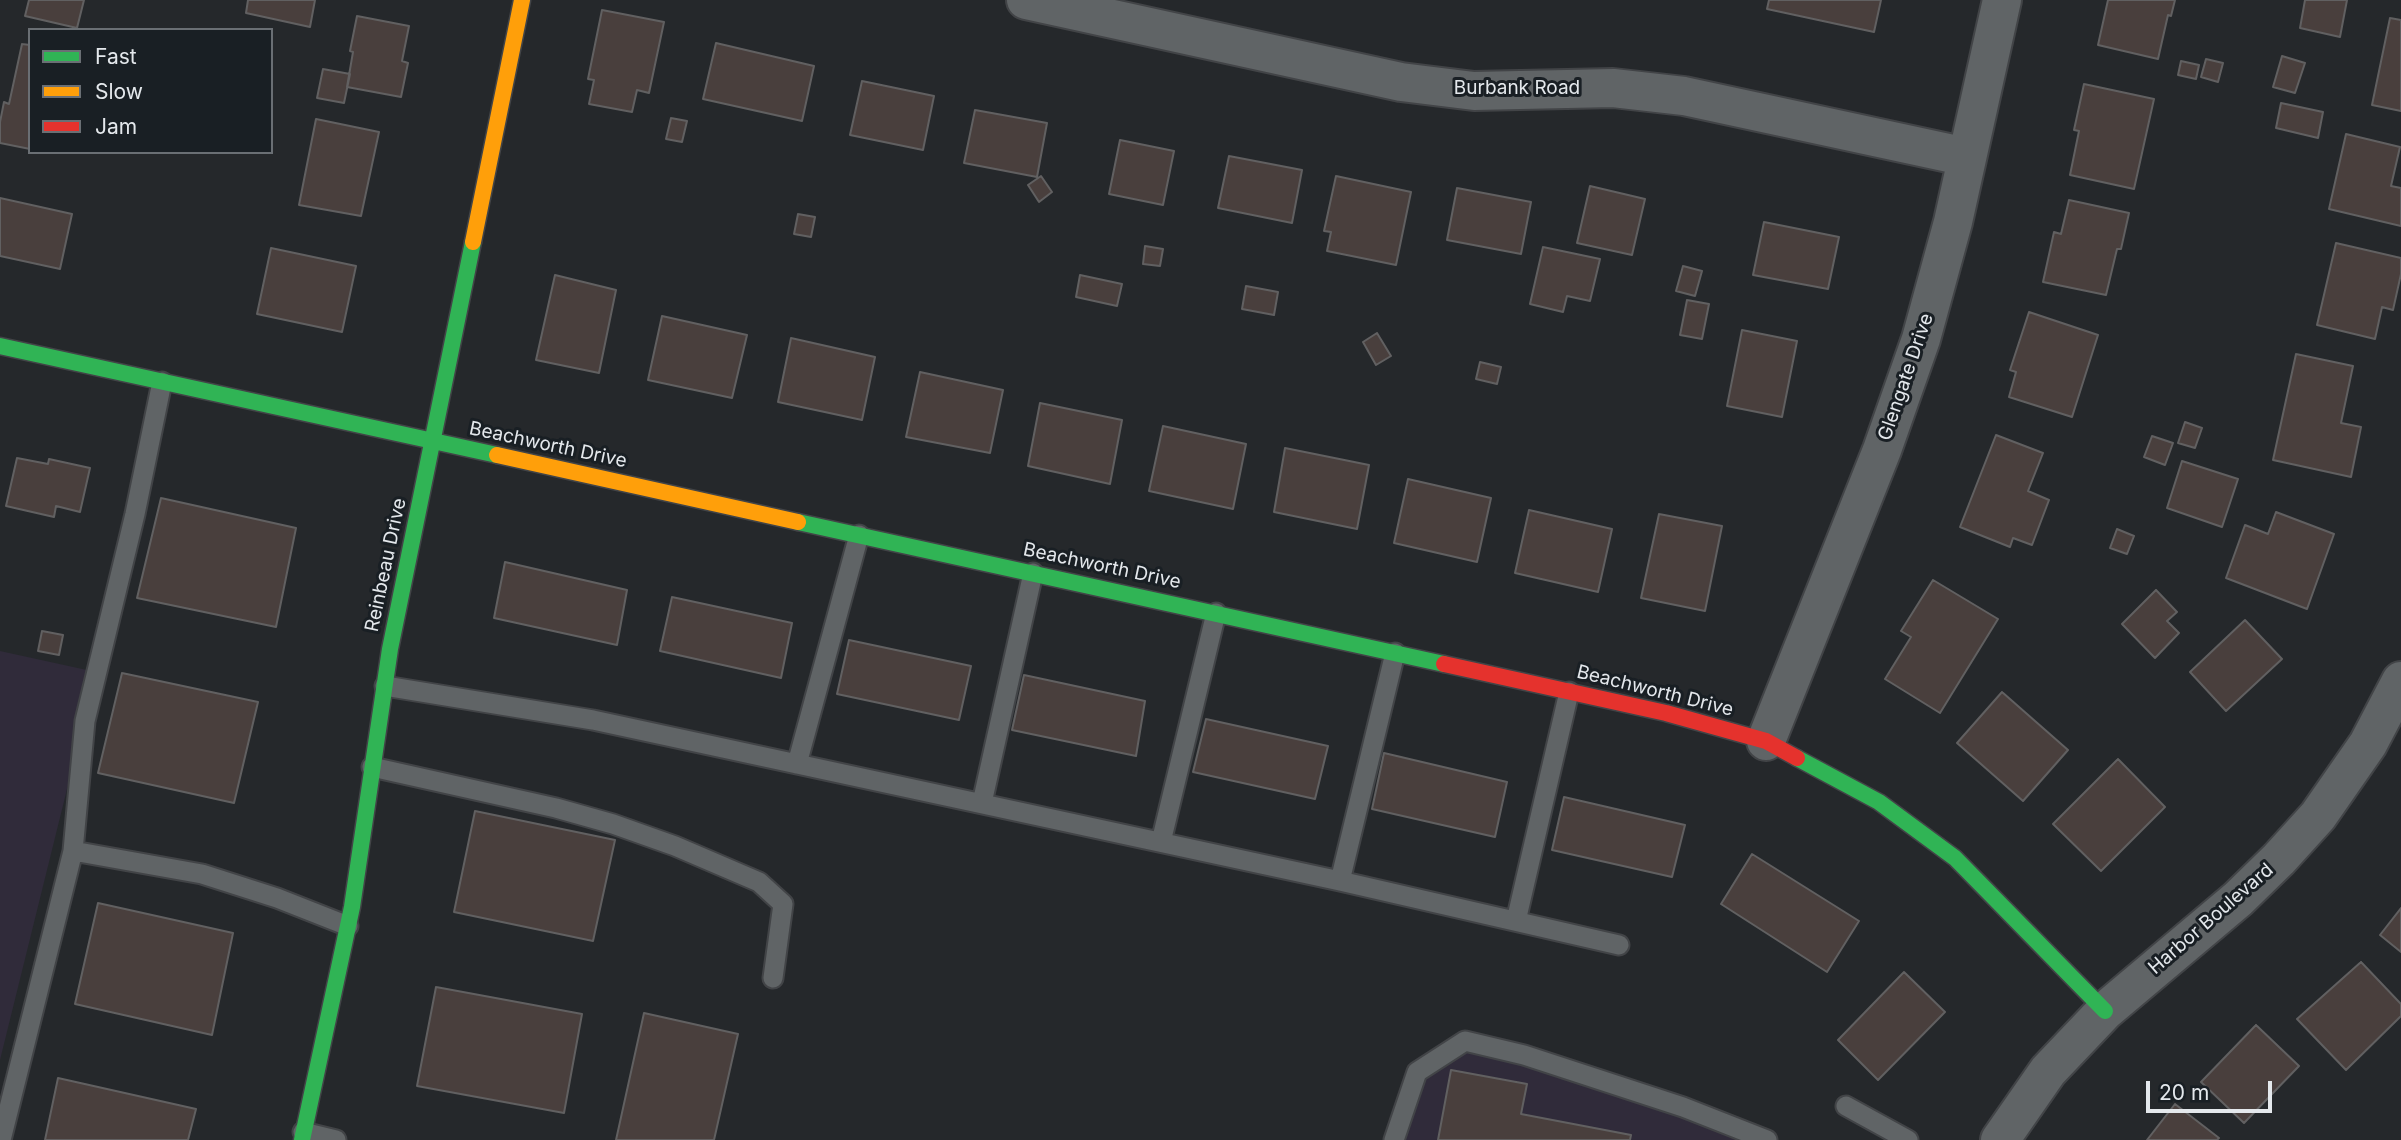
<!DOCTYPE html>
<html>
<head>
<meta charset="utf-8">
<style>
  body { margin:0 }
  #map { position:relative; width:2401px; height:1140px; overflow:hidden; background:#25282b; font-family:Inter,sans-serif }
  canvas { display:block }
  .legend { position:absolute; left:28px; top:28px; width:245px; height:126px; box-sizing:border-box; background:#191f24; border:2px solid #6a6f74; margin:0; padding:9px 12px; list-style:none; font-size:21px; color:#e4e8ec }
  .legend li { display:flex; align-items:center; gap:14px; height:35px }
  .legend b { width:35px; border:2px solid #6a6f74 }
  .scale { position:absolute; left:2146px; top:1081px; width:126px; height:32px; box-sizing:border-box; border:4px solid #e4e8ec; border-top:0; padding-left:9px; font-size:21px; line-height:24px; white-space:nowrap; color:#e4e8ec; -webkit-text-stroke:5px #191f24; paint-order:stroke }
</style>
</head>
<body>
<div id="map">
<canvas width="2401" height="1140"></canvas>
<ul class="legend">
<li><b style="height:9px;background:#30b455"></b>Fast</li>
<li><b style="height:9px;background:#ff9f0a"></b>Slow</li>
<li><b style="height:9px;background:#e5322d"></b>Jam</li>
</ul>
<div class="scale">20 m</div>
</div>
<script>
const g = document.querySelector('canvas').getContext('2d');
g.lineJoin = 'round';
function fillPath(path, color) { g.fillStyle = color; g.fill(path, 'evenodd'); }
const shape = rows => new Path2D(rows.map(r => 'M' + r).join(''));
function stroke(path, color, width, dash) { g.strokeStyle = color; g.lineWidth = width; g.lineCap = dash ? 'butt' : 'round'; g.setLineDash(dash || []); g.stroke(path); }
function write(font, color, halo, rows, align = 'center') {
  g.font = font + ' Inter,sans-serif'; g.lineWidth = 6; g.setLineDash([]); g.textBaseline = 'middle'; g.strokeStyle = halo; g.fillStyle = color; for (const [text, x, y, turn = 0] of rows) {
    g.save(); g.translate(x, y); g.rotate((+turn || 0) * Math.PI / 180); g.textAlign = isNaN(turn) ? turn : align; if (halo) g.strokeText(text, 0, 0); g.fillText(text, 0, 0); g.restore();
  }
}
fillPath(shape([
  [0,651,96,672,0,1060],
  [1465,1041,1767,1140,1395,1140,1417,1072]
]), '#302b3a');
const building = shape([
  [29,0,84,0,77,28,25,16,29,0],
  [248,0,315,0,310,27,246,13,248,0],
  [1769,0,1881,0,1874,32,1767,9,1769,0],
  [2108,0,2175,0,2171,16,2168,15,2158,59,2098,45,2108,0],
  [2305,0,2347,0,2340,37,2300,28,2305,0],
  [602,10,664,22,649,93,637,90,632,112,589,104,594,80,588,79,602,10],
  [357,16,409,26,402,61,408,63,401,97,347,87,353,52,350,51,357,16],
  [2390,18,2401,20,2401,111,2372,105,2390,18],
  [716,43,814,66,802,121,703,99,716,43],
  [22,44,30,45,30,149,0,143,0,122,4,102,9,104,22,44],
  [2282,56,2305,63,2295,93,2273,87,2282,56],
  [2206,59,2223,63,2218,82,2201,77,2206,59],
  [2181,61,2199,65,2196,79,2178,75,2181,61],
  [323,69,350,74,344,103,317,98,323,69],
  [862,81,934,96,923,150,850,135,862,81],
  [2084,84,2154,99,2134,189,2070,175,2079,131,2074,130,2084,84],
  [2281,103,2323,112,2318,138,2276,128,2281,103],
  [975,110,1047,123,1037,177,964,163,975,110],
  [671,118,687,121,682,142,666,139,671,118],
  [316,119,379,132,361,216,299,205,316,119],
  [2346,134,2400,147,2391,186,2401,188,2401,226,2329,209,2346,134],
  [1120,140,1174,151,1163,205,1109,194,1120,140],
  [1229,156,1302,170,1292,223,1218,208,1229,156],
  [1041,176,1052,192,1039,202,1028,185,1041,176],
  [1336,176,1411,192,1396,265,1327,251,1331,232,1324,231,1336,176],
  [1590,186,1645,199,1632,255,1577,243,1590,186],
  [1457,188,1531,202,1521,254,1447,240,1457,188],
  [0,198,72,214,60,269,0,256,0,198],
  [2069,200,2129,213,2121,249,2117,249,2106,295,2043,282,2054,232,2061,234,2069,200],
  [798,214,815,217,811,237,794,234,798,214],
  [1764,222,1839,237,1828,289,1753,275,1764,222],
  [2336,243,2401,258,2401,274,2393,310,2382,307,2375,339,2317,325,2336,243],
  [1145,246,1163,249,1160,266,1143,264,1145,246],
  [1543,247,1600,259,1590,301,1567,296,1563,312,1530,304,1543,247],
  [271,248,356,266,342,332,257,314,271,248],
  [1683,266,1702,271,1695,296,1676,291,1683,266],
  [555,275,616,290,599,373,536,360,555,275],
  [1080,275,1122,284,1117,306,1076,297,1080,275],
  [1246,286,1278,292,1274,315,1242,309,1246,286],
  [1687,300,1709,304,1702,339,1680,335,1687,300],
  [2029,312,2098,335,2072,417,2009,397,2016,372,2010,370,2029,312],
  [662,316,747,335,732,398,648,380,662,316],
  [1742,330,1797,341,1782,417,1727,406,1742,330],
  [1377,333,1391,356,1376,365,1363,342,1377,333],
  [791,338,875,357,862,420,778,402,791,338],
  [2296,354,2353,366,2341,423,2361,427,2351,477,2273,460,2296,354],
  [1480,362,1501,367,1497,384,1476,379,1480,362],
  [920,372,1003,390,990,453,906,437,920,372],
  [1040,403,1122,420,1110,484,1028,466,1040,403],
  [2185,422,2202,428,2195,448,2178,443,2185,422],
  [1163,426,1246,444,1233,509,1149,491,1163,426],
  [1996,435,2043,453,2028,491,2049,500,2032,545,2013,538,2010,547,1960,527,1996,435],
  [2152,436,2173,443,2165,465,2144,457,2152,436],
  [1285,448,1369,465,1357,529,1274,512,1285,448],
  [17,458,48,464,49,459,90,468,80,512,56,506,54,517,6,506,17,458],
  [2182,461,2238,479,2222,527,2167,508,2182,461],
  [1408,479,1491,498,1477,562,1394,543,1408,479],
  [161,498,296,528,276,627,137,598,161,498],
  [1529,510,1612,529,1598,592,1515,573,1529,510],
  [2276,512,2334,534,2307,609,2226,578,2245,525,2268,534,2276,512],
  [1659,514,1722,526,1705,611,1641,598,1659,514],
  [2117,529,2134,536,2127,554,2110,548,2117,529],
  [505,562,627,590,617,645,494,618,505,562],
  [1933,580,1998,619,1940,713,1885,679,1911,637,1901,631,1933,580],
  [2156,590,2177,612,2167,621,2179,633,2155,658,2122,624,2156,590],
  [672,597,792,623,781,678,660,651,672,597],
  [2245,620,2282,659,2226,711,2190,672,2245,620],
  [42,631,63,635,59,655,38,651,42,631],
  [849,640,971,666,959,720,837,694,849,640],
  [122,673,258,702,234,803,98,773,122,673],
  [1024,675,1145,701,1136,756,1012,730,1024,675],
  [2002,692,2068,750,2023,801,1957,743,2002,692],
  [1206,719,1328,746,1315,799,1193,772,1206,719],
  [1384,753,1507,782,1495,837,1372,809,1384,753],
  [2118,759,2165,807,2101,871,2053,824,2118,759],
  [1564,797,1685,825,1672,877,1552,850,1564,797],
  [475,811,615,840,593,941,454,912,475,811],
  [1752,854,1859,921,1827,972,1721,904,1752,854],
  [98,903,233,933,212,1035,75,1004,98,903],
  [2401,908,2401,952,2380,935,2401,908],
  [2361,962,2401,1004,2401,1016,2346,1070,2297,1019,2361,962],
  [1904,972,1945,1012,1878,1080,1838,1040,1904,972],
  [436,987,582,1014,564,1113,417,1086,436,987],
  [644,1013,738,1034,714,1140,616,1140,644,1013],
  [2256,1025,2299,1066,2244,1123,2201,1082,2256,1025],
  [1451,1070,1527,1084,1521,1114,1631,1135,1630,1140,1438,1140,1451,1070],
  [58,1078,196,1109,188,1140,45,1140,58,1078],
  [2175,1104,2219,1138,2217,1140,2147,1140,2175,1104]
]);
fillPath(building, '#493f3d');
stroke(building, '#616061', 2);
const lane = shape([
  [385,686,593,720,1340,881,1619,945],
  [797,764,859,535],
  [372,767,556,808,613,824,675,846,759,882,783,904,773,978],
  [982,803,1033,573],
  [1161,842,1216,613],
  [73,851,202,874,277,898,348,926],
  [1340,881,1395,653],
  [1516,921,1569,692],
  [1846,1106,1908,1140],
  [303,1132,336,1140],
  [1,1140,73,851,85,721,135,514,162,382],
  [1394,1140,1417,1072,1465,1041,1524,1055,1683,1107,1767,1140]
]);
const street = shape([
  [1026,0,1401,82,1474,91,1613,88,1684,96,1967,157],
  [1766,741,1882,450,1921,339,1953,222,2002,0],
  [2000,1140,2048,1071,2105,1011,2238,899,2279,859,2318,816,2368,744,2401,681]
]);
const fast = shape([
  [0,346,497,455],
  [798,522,1444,664],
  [1797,758,1879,802,1955,858,2105,1011],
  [302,1140,352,907,390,649,473,242]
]);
const slow = shape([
  [473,242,522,0],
  [497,455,798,522]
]);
const jam = shape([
  [1444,664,1666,713,1766,741,1797,758]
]);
stroke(lane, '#424447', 23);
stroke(street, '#424447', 42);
stroke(fast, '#424447', 19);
stroke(slow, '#424447', 19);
stroke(jam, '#424447', 19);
stroke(lane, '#606466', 19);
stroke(street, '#606466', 38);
stroke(fast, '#30b455', 16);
stroke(slow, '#ff9f0a', 16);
stroke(jam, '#e5322d', 16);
write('19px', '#e4e8ec', '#191f24', [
  ["Burbank Road",1517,88],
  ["Glengate Drive",1906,377,-71],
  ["Beachworth Drive",548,445,12],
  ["Reinbeau Drive",386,565,-78],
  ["Beachworth Drive",1102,566,12],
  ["Beachworth Drive",1655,691,14],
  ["Harbor Boulevard",2211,919,-41]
]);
</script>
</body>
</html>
